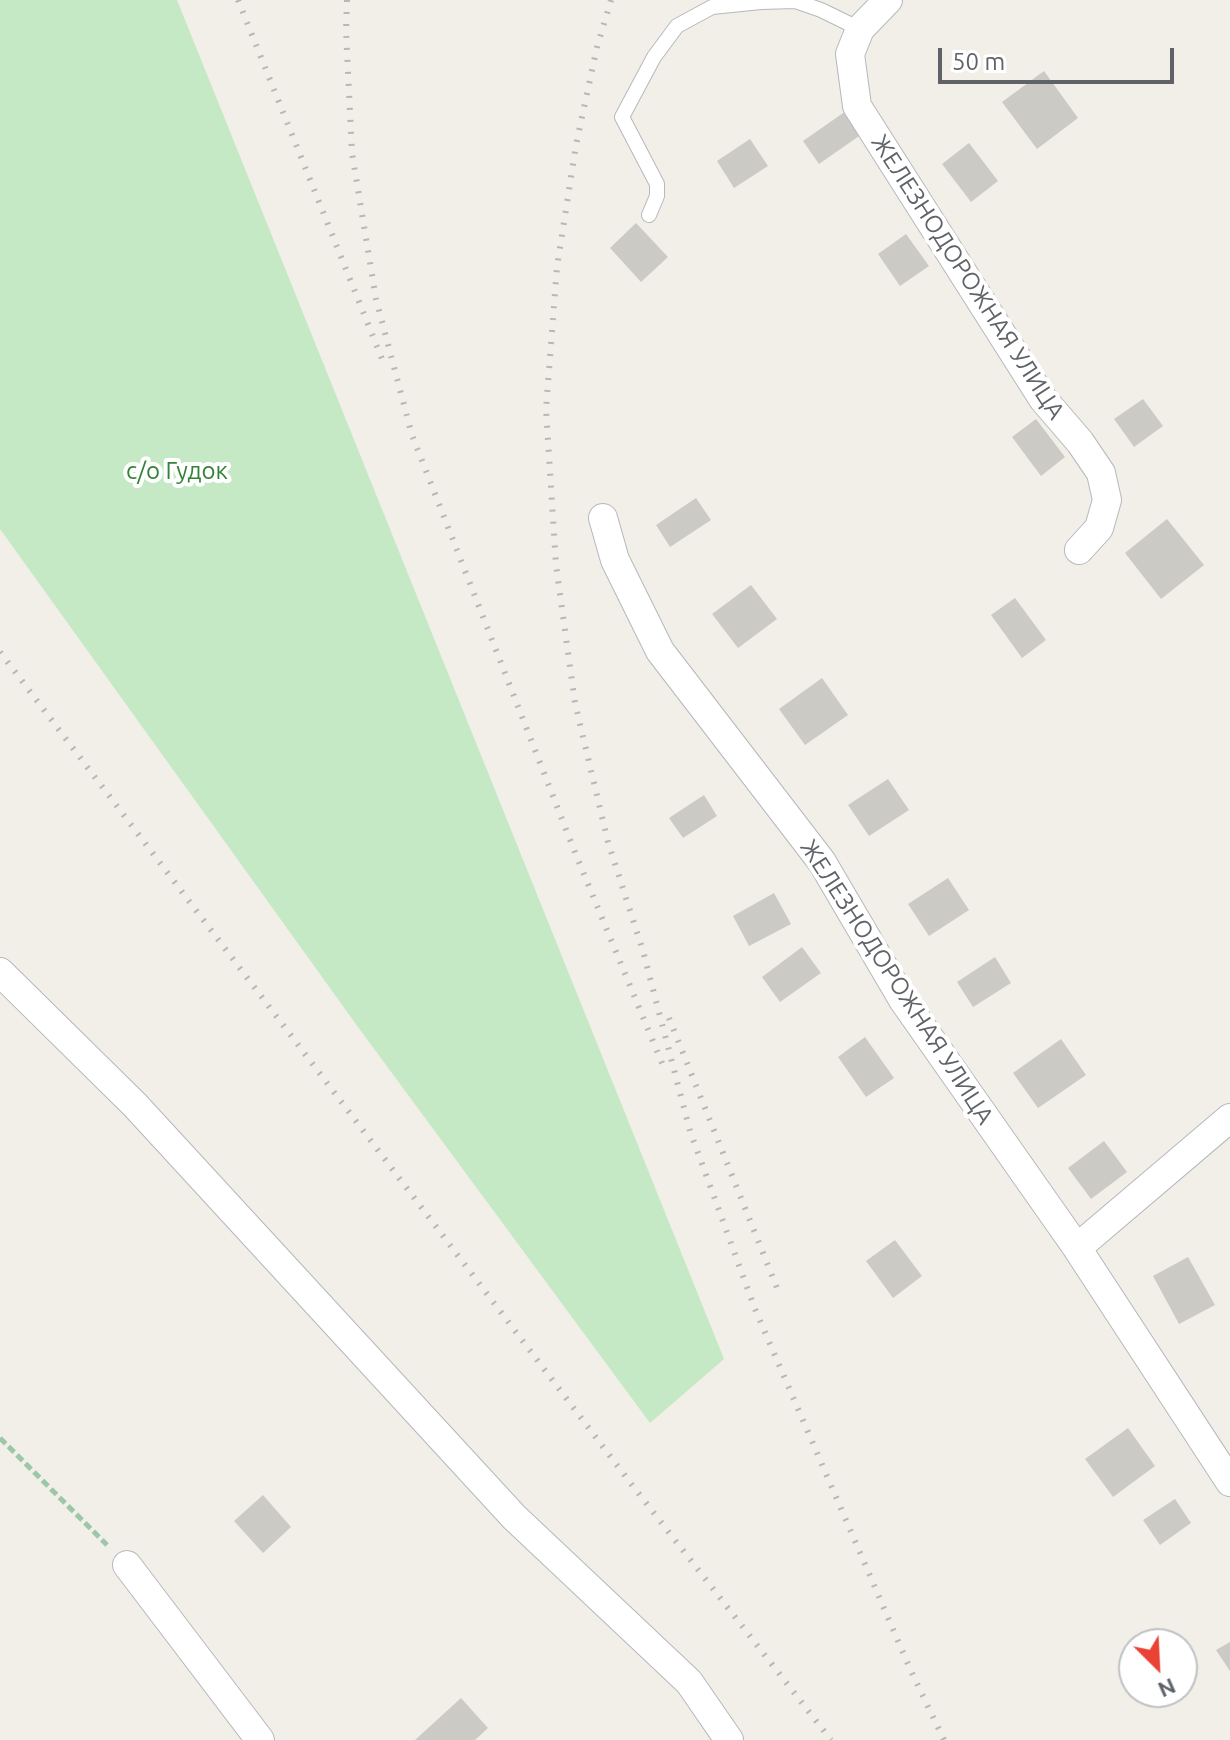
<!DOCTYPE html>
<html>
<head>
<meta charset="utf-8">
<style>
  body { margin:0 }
  #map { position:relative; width:1230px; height:1740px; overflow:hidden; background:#f1efe8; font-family:Ubuntu,sans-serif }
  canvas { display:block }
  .north { position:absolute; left:1118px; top:1628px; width:80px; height:80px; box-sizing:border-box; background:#fff; border:2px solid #bfc1c3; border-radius:50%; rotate:156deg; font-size:22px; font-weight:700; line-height:32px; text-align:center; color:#5f6368 }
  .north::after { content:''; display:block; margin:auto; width:28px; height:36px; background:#ea4335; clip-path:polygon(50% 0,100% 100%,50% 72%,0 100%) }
  .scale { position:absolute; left:938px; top:48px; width:236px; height:36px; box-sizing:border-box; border:4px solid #5f6368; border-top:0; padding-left:10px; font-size:24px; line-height:28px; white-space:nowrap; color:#5f6368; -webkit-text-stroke:6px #fff; paint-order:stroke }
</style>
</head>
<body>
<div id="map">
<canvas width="1230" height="1740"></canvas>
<div class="north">N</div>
<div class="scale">50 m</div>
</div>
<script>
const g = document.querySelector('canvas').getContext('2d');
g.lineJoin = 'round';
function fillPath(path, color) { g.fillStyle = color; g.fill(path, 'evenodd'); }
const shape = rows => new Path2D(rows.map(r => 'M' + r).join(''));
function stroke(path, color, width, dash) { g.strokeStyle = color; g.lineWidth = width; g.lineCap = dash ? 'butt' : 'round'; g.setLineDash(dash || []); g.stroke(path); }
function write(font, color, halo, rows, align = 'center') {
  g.font = font + ' Ubuntu,sans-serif'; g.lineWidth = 8; g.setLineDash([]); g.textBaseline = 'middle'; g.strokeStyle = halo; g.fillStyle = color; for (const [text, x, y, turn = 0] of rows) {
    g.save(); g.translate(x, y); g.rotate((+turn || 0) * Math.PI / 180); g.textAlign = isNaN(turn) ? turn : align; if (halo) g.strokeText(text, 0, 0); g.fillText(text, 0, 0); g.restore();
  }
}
fillPath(shape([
  [0,0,177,0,724,1359,650,1423,358,1027,0,529]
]), '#c5e8c5');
fillPath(shape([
  [1044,71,1078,118,1037,149,1002,102],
  [846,111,862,134,819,164,803,141],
  [750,139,768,166,734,188,717,161],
  [969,143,998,181,971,202,942,164],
  [636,223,668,257,641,282,610,248],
  [906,234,929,266,900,286,878,254],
  [1143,399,1163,426,1134,447,1114,419],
  [1036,419,1065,457,1041,476,1012,437],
  [696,498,711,520,670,547,656,525],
  [1167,519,1204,565,1161,599,1125,553],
  [751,585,777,619,738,648,712,614],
  [1015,598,1046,640,1022,658,991,615],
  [822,678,848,715,805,745,779,709],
  [888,779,909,810,869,836,848,805],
  [704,795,717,816,683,838,669,818],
  [948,878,969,910,929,936,908,904],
  [774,893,791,924,749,946,733,916],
  [802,947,821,973,780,1002,762,977],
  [995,957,1011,983,973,1007,957,982],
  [865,1037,894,1078,866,1097,838,1057],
  [1061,1039,1086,1075,1038,1108,1013,1073],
  [1104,1141,1127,1172,1091,1199,1068,1168],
  [895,1240,922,1276,893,1298,866,1261],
  [1188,1257,1215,1305,1179,1324,1153,1276],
  [1128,1428,1155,1466,1113,1497,1085,1459],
  [263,1495,291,1527,263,1553,234,1521],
  [1175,1499,1191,1523,1160,1545,1143,1520],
  [1230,1642,1230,1671,1216,1650],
  [461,1698,488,1728,475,1740,415,1740]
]), '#cccac5');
const lane = shape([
  [649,215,657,196,657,184,622,117,654,57,677,26,712,7,761,2,795,1,821,10,860,29]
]);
const street = shape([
  [888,0,860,29,850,54,857,106,1043,399,1080,442,1101,473,1107,500,1099,528,1079,550],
  [603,518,615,560,660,651,822,862,903,1000,1077,1248,1230,1482],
  [0,972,135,1105,514,1517,689,1682,729,1740],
  [1077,1248,1230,1118],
  [127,1565,260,1740]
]);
stroke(lane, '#b5b8bc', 16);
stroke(street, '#b5b8bc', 30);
stroke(shape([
  [0,1438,107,1545]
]), '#9cc7a9', 5, [8, 4]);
stroke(lane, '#fff', 14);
stroke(street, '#fff', 28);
stroke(shape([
  [238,0,384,364],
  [347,0,346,31,352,153,376,299,412,435,576,855,664,1068],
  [611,0,597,47,576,145,557,267,546,409,556,565,575,703,608,842,643,951,690,1131,755,1309,911,1671,944,1740],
  [0,652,632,1485,831,1740],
  [669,1018,779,1293]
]), '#b6b7b8', 6, [2, 10]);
write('24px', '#5f6368', '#fff', [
  ["ЖЕЛЕЗНОДОРОЖНАЯ УЛИЦА",968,277,57],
  ["ЖЕЛЕЗНОДОРОЖНАЯ УЛИЦА",897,982,57]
]);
write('24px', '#348238', '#fff', [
  ["с/о Гудок",177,471]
]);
</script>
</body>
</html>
